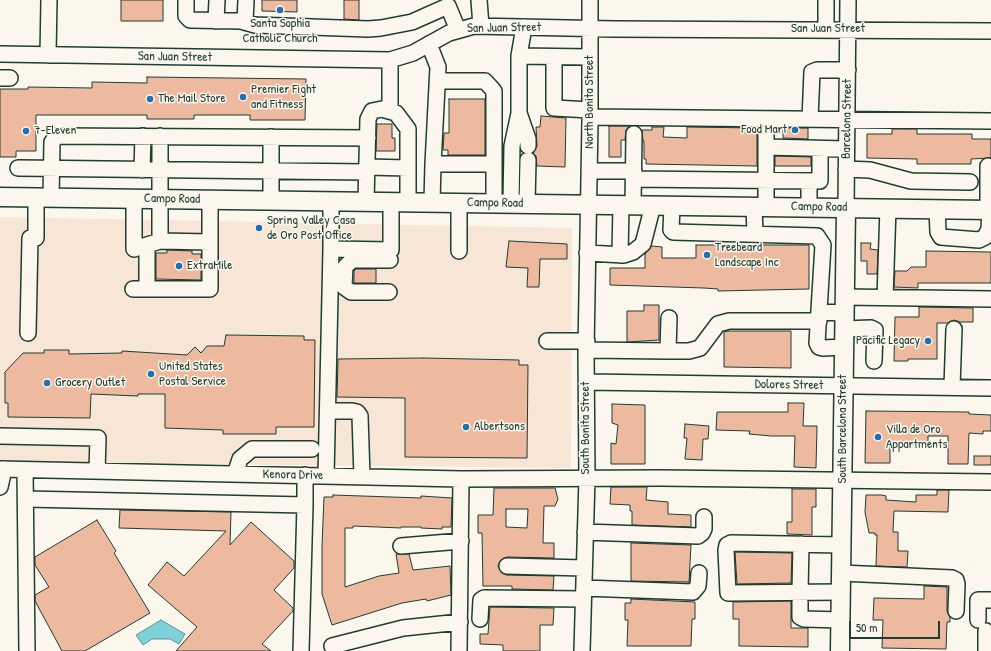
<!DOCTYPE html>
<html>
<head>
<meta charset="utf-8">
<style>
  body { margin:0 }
  #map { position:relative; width:991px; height:651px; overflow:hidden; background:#fbf7ec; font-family:"Patrick Hand",sans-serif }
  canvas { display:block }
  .scale { position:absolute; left:849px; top:621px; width:91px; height:18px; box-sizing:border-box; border:2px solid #1f3d34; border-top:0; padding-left:5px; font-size:12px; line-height:14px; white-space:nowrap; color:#1f3d34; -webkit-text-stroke:3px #fbf7ec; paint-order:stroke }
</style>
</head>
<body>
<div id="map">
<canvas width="991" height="651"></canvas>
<div class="scale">50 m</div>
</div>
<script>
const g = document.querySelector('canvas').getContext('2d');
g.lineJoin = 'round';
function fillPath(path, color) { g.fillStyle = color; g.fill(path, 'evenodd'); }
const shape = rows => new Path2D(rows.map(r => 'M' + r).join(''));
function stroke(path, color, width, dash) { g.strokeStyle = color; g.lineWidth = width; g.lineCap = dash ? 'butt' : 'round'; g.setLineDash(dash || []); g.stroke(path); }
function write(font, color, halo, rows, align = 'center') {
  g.font = font + ' "Patrick Hand",sans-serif'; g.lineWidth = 3; g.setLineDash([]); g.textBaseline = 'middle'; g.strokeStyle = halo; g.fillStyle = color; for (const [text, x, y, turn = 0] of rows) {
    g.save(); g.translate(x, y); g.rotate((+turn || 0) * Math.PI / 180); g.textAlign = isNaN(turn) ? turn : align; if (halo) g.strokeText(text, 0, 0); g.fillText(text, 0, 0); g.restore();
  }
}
fillPath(shape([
  [0,217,572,228,571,468,0,462]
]), '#f7e5d5');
const water = shape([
  [161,620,185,634,179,644,170,639,152,639,143,645,136,635,161,620]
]);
fillPath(water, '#7fd0d9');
stroke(water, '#599597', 1);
const building = shape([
  [121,0,163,0,163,21,121,21,121,0],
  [262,0,297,0,297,12,262,11,262,0],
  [344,0,359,0,359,20,344,19,344,0],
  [147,77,306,79,305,120,250,120,250,115,194,115,194,119,147,119,147,115,36,115,36,151,16,151,16,157,0,157,0,89,28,89,28,87,92,88,92,82,147,83,147,77],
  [449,99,485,99,485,155,448,155,448,150,443,150,444,133,449,133,449,99],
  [541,116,566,118,565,167,537,166,536,156,533,153,537,146,536,127,540,127,541,116],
  [377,124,392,124,392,138,395,138,395,151,376,151,377,124],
  [609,126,629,126,626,130,625,140,621,140,621,157,609,157,609,126],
  [652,127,664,127,663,137,687,138,687,127,757,128,757,166,646,164,646,159,644,159,644,141,643,141,642,130,652,130,652,127],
  [783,128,808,128,808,139,783,138,783,128],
  [892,129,917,129,917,134,972,134,972,139,991,139,991,158,971,159,971,164,917,164,917,159,867,158,867,134,892,134,892,129],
  [775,156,811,157,811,166,775,166,775,156],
  [509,241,567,244,567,259,540,259,539,287,527,287,528,268,506,267,509,241],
  [861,243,871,243,870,249,878,250,877,274,867,274,867,261,861,261,861,243],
  [696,245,809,245,809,289,718,291,718,289,704,288,610,285,610,268,645,268,645,254,652,246,662,247,662,258,696,258,696,245],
  [167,250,192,251,192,254,201,254,201,280,156,279,156,253,167,253,167,250],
  [926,251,991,252,991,283,918,283,918,288,894,287,895,271,907,271,911,267,926,267,926,251],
  [356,269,376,269,376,283,354,283,354,271,356,269],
  [644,305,659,305,659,340,627,342,627,311,644,311,644,305],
  [919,307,973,308,973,322,960,322,954,320,948,323,937,323,937,359,908,359,908,361,894,361,895,317,919,317,919,307],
  [728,331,791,331,791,368,724,367,724,332,728,331],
  [226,335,304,336,304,340,315,340,314,427,276,427,276,434,223,434,223,430,165,428,165,394,138,394,138,396,91,394,90,418,8,417,8,403,5,403,5,372,23,353,44,353,44,350,69,350,69,354,122,353,122,351,187,355,195,347,201,353,207,346,224,346,226,335],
  [423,358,519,360,519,365,528,365,527,458,405,457,405,398,337,397,338,359,423,358],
  [788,403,804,403,803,426,817,426,816,468,794,467,795,436,771,436,749,434,750,431,716,430,717,412,788,412,788,403],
  [612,404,645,405,645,464,611,464,611,443,616,444,618,425,612,423,612,404],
  [866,411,969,412,969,414,991,415,991,431,983,431,983,434,969,433,968,464,948,464,948,436,928,436,928,445,890,444,890,463,865,463,866,411],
  [685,424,709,426,708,439,703,439,702,460,685,459,687,438,684,438,685,424],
  [974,456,991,456,991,465,974,465,974,456],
  [611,487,647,487,646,500,668,502,668,514,691,515,691,527,632,525,632,511,630,511,630,505,610,504,611,487],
  [494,488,555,488,558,499,555,506,544,506,543,543,554,543,554,558,507,557,500,561,498,566,502,573,506,575,554,576,553,590,512,589,512,586,483,586,482,533,478,533,478,515,493,515,494,488],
  [506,509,528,509,527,528,506,527,506,509],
  [792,489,816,489,816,507,812,507,812,535,787,534,787,522,792,522,792,489],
  [937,490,949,490,948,512,894,511,893,532,898,532,898,551,908,551,907,567,876,566,877,535,875,535,875,533,869,533,865,512,866,495,882,495,886,496,886,500,916,502,916,495,937,495,937,490],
  [333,495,421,498,421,496,452,498,451,527,442,527,442,529,421,528,421,527,401,527,401,528,353,526,353,528,345,528,345,587,379,576,399,573,396,554,409,554,413,570,450,566,451,595,427,601,426,599,402,603,332,625,322,594,322,546,324,497,333,497,333,495],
  [120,510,231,512,230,545,251,522,294,561,294,568,274,590,293,608,293,611,262,644,271,651,176,651,197,627,148,585,167,562,184,576,226,531,119,528,120,510],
  [97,520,116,551,114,553,150,613,85,651,62,651,35,601,35,595,49,587,35,565,35,557,97,520],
  [631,543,691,545,689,582,631,581,631,543],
  [735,552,792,553,791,583,737,584,735,552],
  [924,586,947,587,947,611,950,618,950,622,947,622,946,649,882,648,883,620,873,620,874,598,924,599,924,586],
  [631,599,695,602,695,619,692,619,691,646,627,646,628,620,625,620,625,603,631,603,631,599],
  [791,601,791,628,808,628,808,647,739,646,739,619,733,619,733,602,791,601],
  [490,607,554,608,553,625,540,625,540,651,503,651,503,645,480,644,480,634,488,634,490,607]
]);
fillPath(building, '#eeba9f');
stroke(building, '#1f3d34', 1);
const minor = shape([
  [186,0,186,16,190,20,241,21,255,25,368,29,381,28,412,22,448,6,458,30],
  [479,0,481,26],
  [216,21,217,0],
  [245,22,246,0],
  [826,29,826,0],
  [429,44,438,67,433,164],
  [0,54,390,60,413,53,449,33,474,26,614,29,991,31],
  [48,55,49,0],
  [519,56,524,27],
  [554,57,554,108,590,110],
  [390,60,390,110],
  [0,78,10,78],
  [438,81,485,81,494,91,494,203],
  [519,113,528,139,528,146],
  [590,117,991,121],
  [766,119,766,147,846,149],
  [810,119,812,72,817,70,848,70],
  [766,147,766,207],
  [988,166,988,210],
  [367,167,408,168],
  [18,168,367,172],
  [846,169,870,170,911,181,970,182],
  [142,170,143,136],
  [589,171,634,171],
  [634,179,820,181,820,149],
  [809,181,809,207],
  [51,198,52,142,57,136,368,138],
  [134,199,134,249,160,241,210,242],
  [271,200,271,137],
  [366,202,368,119,372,111,382,109,396,113,408,129,408,202],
  [432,202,433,164,493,164],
  [511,203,512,146,519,113,519,56,590,57],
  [527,204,528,160],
  [633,205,634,134],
  [672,206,671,230,673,232,817,236,823,245,817,343,819,347,823,348,844,347],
  [754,207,755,233],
  [846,208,848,0],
  [937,209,938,232,941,237,979,240,985,237,989,229,990,210],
  [160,241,160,136],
  [147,245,147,289],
  [331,249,331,201],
  [459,251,459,203],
  [587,253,624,255,633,252,643,244,653,205],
  [620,255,621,205],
  [133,289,210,289,210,200],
  [389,292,351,292,344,287,345,267,352,260,390,260],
  [844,297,991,299],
  [885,298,888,208],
  [819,312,844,313],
  [844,329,871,328,875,330,874,361],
  [28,333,30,238,36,238,36,197],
  [547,341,587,341],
  [586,350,668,351,669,318],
  [668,351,689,351,700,348,718,324,729,321,819,321],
  [587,382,991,388],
  [952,387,954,329],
  [328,411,352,411,357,412,360,416,362,477],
  [0,436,98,438,97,471],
  [0,469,461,479,661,478,991,482],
  [25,470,27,651],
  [235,474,240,459,252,449,312,449],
  [326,476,331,249,391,250,391,202],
  [0,487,4,469],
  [26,499,305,505,305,475],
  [585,532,698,536,702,533,704,529,704,517],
  [401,546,461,541],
  [507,566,584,568],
  [841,573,952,578,956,580,957,584,956,611],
  [584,588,693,592,698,586,699,573],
  [800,592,801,544],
  [841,592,728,593,726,550,727,545,731,543,842,545],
  [800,602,800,617,804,619,841,620],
  [480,619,481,600,484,598,583,599],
  [978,620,978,600,991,600],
  [332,646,403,628,460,622],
  [301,651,305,505],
  [459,651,461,479],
  [582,651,587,478,586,350,590,121,590,0],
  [986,651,986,631]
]);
const major = shape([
  [0,197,991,210],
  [840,651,846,208]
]);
stroke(minor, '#1f3d34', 18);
stroke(major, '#1f3d34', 21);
stroke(minor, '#fbf7ec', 15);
stroke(major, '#fbf7ec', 18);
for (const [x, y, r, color] of [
  [280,10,4,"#1f6fb2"],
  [243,97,4,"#1f6fb2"],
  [150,99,4,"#1f6fb2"],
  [795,130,4,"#1f6fb2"],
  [26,131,4,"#1f6fb2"],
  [259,228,4,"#1f6fb2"],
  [707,255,4,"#1f6fb2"],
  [179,266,4,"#1f6fb2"],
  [928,341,4,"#1f6fb2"],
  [151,374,4,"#1f6fb2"],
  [47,383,4,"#1f6fb2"],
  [466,427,4,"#1f6fb2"],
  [878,437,4,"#1f6fb2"]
]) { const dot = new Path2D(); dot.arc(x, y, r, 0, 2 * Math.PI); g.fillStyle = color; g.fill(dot); stroke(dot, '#fbf7ec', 1.5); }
write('13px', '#1f3d34', '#fbf7ec', [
  ["Santa Sophia",280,24,"center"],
  ["Catholic Church",280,39,"center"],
  ["Premier Fight",251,90],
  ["and Fitness",251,105],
  ["The Mail Store",158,99],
  ["Food Mart",787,130,"right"],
  ["7-Eleven",34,131],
  ["Spring Valley Casa",267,221],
  ["de Oro Post Office",267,236],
  ["Treebeard",715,248],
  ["Landscape Inc",715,263],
  ["ExtraMile",187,266],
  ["Pacific Legacy",920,341,"right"],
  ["United States",159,367],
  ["Postal Service",159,382],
  ["Grocery Outlet",55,383],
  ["Albertsons",474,427],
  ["Villa de Oro",886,430],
  ["Appartments",886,445]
], 'left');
write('13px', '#1f3d34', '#fbf7ec', [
  ["San Juan Street",504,28,-1],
  ["San Juan Street",828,29],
  ["San Juan Street",175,57,1],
  ["North Bonita Street",590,102,-90],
  ["Barcelona Street",847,119,-89],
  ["Campo Road",172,199,1],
  ["Campo Road",495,203,1],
  ["Campo Road",819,207,1],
  ["Dolores Street",789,385,1],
  ["South Bonita Street",586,428,-90],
  ["South Barcelona Street",843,429,-90],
  ["Kenora Drive",293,475,1]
]);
</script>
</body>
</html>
